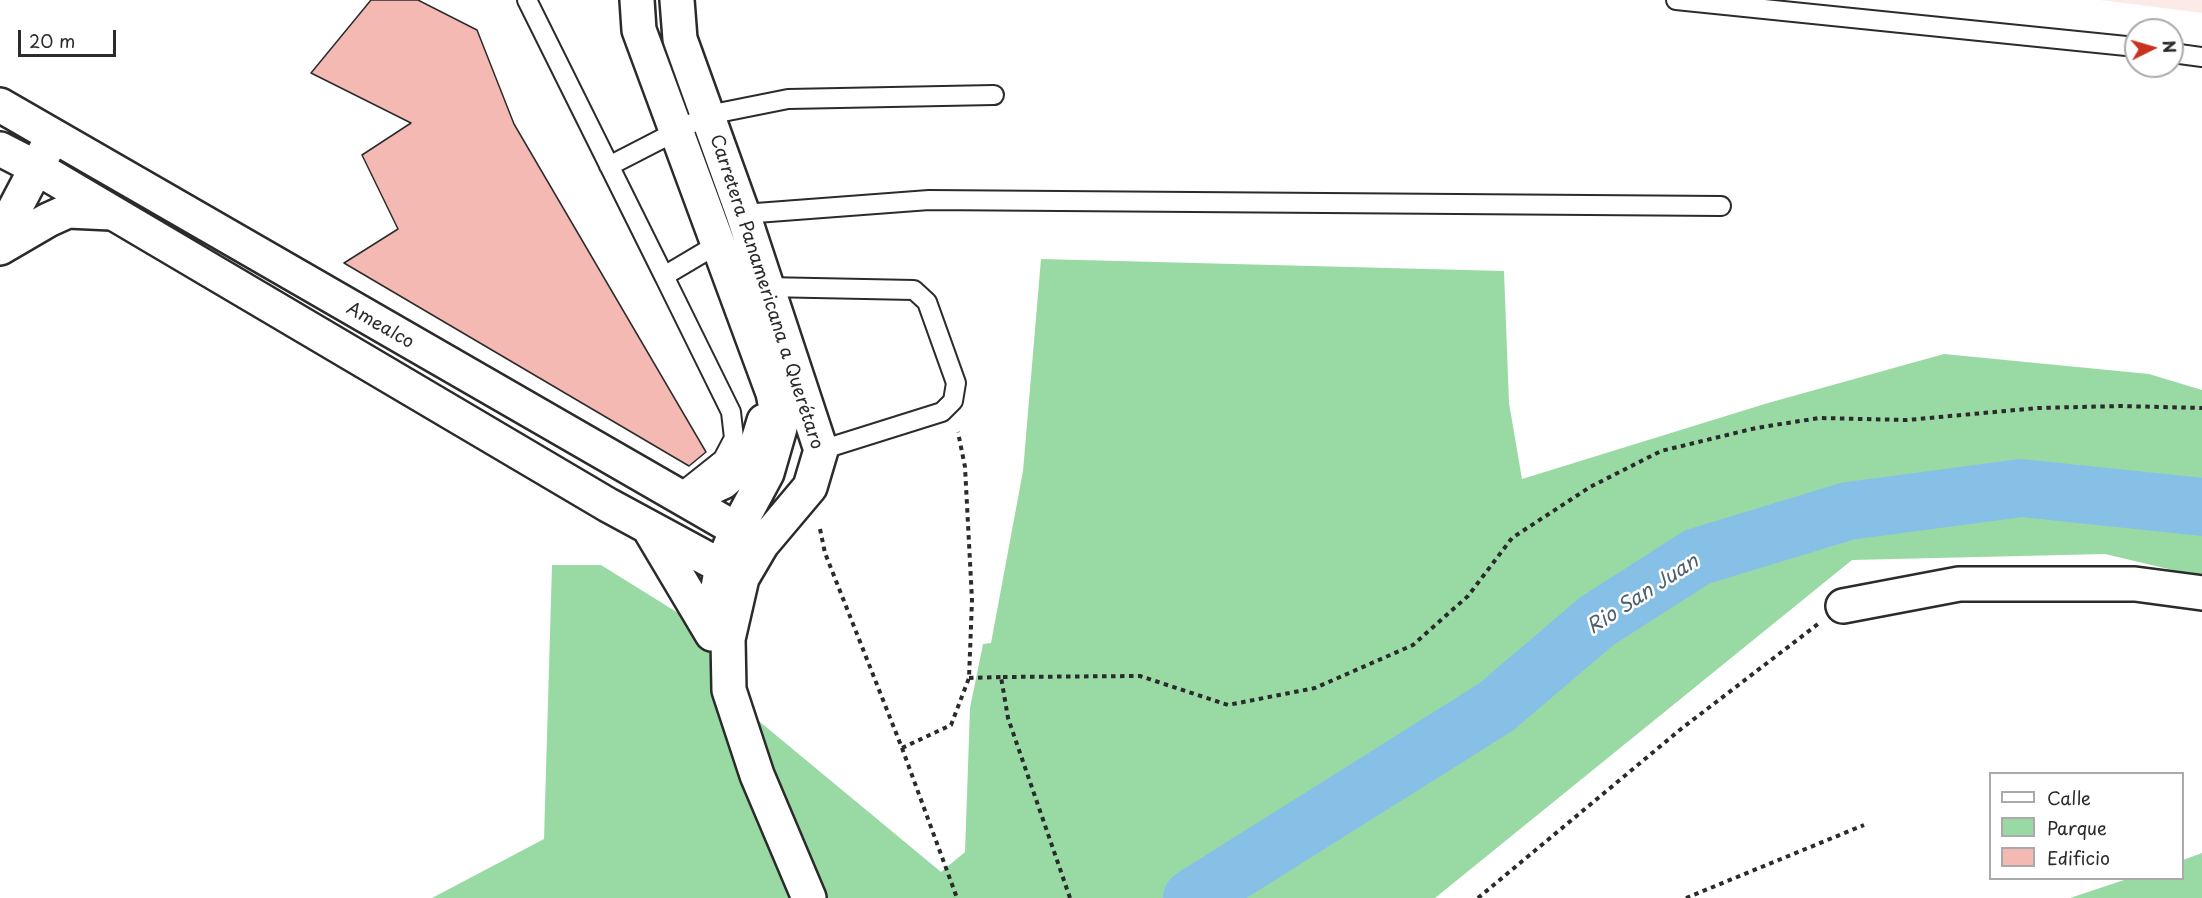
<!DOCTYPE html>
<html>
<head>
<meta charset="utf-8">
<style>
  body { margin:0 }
  #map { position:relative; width:2202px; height:898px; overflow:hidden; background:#fff; font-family:"Playpen Sans",sans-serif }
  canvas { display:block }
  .legend { position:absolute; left:1989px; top:772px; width:195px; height:108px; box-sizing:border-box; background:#fff; border:2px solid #aaa; margin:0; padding:8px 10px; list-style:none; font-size:18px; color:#2b2b2b }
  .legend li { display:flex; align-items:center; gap:12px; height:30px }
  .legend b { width:30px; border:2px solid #aaa }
  .north { position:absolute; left:2124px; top:18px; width:60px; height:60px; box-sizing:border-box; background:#fff; border:2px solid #aaa; border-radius:50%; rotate:85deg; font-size:16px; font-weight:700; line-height:24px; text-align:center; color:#2b2b2b }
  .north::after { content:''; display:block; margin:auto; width:21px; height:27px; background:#c8321e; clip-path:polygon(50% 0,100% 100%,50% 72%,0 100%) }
  .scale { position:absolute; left:18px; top:30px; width:98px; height:27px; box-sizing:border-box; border:3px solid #2b2b2b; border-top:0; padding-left:8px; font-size:18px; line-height:21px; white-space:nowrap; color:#2b2b2b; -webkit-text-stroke:4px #fff; paint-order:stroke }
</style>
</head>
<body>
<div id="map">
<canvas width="2202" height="898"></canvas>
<ul class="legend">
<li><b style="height:8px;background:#fff"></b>Calle</li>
<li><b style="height:16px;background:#99daa4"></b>Parque</li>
<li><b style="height:16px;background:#f4b9b3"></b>Edificio</li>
</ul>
<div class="north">N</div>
<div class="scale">20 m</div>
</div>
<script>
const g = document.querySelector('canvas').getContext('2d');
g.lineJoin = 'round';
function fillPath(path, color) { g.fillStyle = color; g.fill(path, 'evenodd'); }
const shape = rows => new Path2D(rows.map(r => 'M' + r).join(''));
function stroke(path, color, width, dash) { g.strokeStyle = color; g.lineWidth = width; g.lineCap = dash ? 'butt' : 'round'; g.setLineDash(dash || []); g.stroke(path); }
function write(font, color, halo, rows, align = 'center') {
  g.font = font + ' "Playpen Sans",sans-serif'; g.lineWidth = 5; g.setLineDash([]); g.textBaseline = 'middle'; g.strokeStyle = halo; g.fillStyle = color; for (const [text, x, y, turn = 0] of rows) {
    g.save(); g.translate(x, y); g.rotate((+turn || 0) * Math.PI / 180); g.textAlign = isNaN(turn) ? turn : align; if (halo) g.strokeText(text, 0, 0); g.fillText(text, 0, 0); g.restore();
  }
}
fillPath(shape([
  [2100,0,2202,0,2202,13]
]), '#fceae8');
fillPath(shape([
  [1041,259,1504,271,1509,403,1522,479,1768,403,1944,354,2149,374,2202,390,2202,577,2105,554,1852,560,1435,898,432,898,544,839,552,565,601,565,683,616,754,717,941,872,965,852,970,708,983,644,991,643,1023,471],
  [2202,853,2202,898,2070,898,2127,879,2182,878,2183,860]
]), '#99daa4');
stroke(shape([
  [1192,898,1496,707,1597,621,1697,557,1848,511,2021,488,2202,507]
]), '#87c0e6', 58);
const building = shape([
  [371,0,418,0,477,30,514,124,706,452,689,466,344,263,398,229,362,155,411,123,311,73,371,0]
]);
fillPath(building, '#f4b9b3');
stroke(building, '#2b2b2b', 1.5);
const service = shape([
  [527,0,664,276],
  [1676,0,2136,47],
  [2172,53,2202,57],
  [609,166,708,115,788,99,994,95],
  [743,214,929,200,1721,206],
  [765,287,914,290,927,302,956,383,953,401,942,412,821,450],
  [689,486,723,459,734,438,731,412,664,276,718,244]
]);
const minor = shape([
  [1843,606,1959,584,2135,584,2202,593]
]);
const tertiary = shape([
  [0,237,53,136],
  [0,248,48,220,68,211,111,213]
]);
const secondary = shape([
  [637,0,639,30,773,393,780,428,767,473,737,529,722,566,713,614],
  [677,0,680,39,743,214,821,450,810,487,762,544,742,578,728,639,729,690,757,775,809,898],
  [0,105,755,540],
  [0,149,37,168,608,505,741,577],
  [686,499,723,482,754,454,764,421],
  [649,528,712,634]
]);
stroke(service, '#2b2b2b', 22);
stroke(minor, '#2b2b2b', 38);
stroke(tertiary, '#2b2b2b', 38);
stroke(secondary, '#2b2b2b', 38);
stroke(shape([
  [820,529,825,553,902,748,957,898],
  [969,678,1001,677],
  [902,748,951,725,969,678,972,600,965,467,958,432],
  [1070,898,1008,718,1001,677,1140,676,1228,705,1315,688,1413,645,1468,596,1512,538,1590,487,1661,451,1756,428,1819,418,1907,420,2038,408,2121,406,2202,408],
  [1478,898,1681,729,1818,624],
  [1686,898,1864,825]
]), '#2b2b2b', 4, [4.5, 4.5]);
stroke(service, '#fff', 18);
stroke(minor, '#fff', 33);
stroke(tertiary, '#fff', 33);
stroke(secondary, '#fff', 33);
write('18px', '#2b2b2b', '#fff', [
  ["Carretera Panamericana a Querétaro",766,292,72],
  ["Amealco",380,326,30]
]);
write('italic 20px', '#4b5f6c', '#fff', [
  ["Rio San Juan",1643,595,-33]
]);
</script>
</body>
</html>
